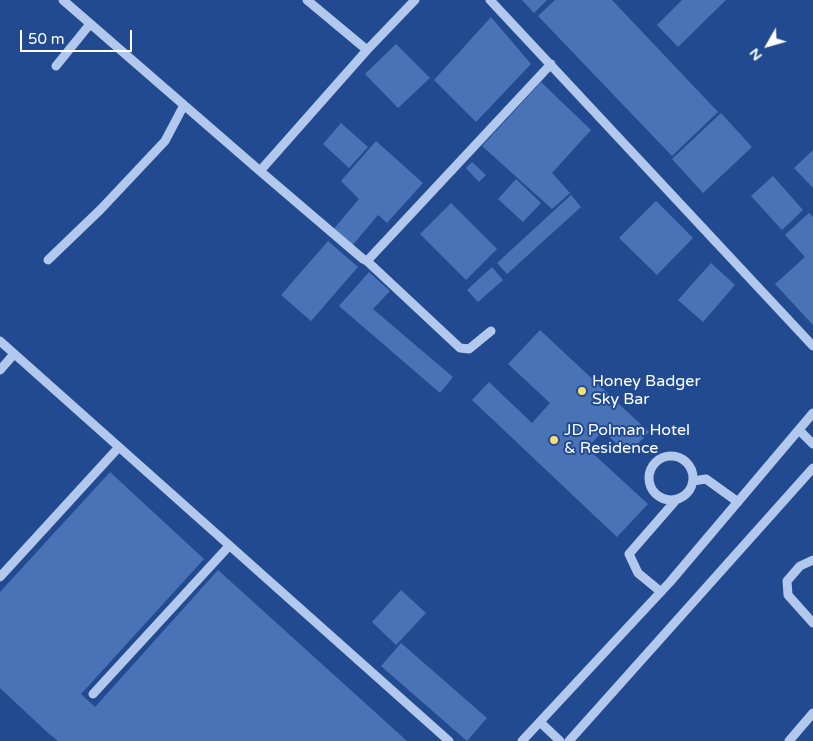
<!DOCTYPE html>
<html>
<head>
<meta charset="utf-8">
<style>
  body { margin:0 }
  #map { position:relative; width:813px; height:741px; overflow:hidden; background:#214a90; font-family:"Varela Round",sans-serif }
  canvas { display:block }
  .north { position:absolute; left:743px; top:20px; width:50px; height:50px; -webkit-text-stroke:4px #214a90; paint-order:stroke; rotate:232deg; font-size:14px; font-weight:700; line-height:20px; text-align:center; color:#fff }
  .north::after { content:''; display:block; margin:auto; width:18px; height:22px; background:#fff; clip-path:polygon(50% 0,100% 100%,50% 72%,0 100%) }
  .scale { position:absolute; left:20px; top:30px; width:112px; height:22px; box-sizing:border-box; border:2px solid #fff; border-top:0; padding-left:6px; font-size:15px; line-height:18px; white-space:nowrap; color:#fff; -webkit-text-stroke:4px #214a90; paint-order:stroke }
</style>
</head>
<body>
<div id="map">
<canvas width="813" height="741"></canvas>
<div class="north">N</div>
<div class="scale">50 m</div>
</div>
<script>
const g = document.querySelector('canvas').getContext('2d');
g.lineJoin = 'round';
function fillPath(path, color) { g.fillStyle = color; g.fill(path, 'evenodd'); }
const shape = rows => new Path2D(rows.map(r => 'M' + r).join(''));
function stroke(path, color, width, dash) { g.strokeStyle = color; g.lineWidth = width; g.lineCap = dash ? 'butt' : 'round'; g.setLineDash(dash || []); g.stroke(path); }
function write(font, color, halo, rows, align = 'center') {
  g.font = font + ' "Varela Round",sans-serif'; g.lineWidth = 4; g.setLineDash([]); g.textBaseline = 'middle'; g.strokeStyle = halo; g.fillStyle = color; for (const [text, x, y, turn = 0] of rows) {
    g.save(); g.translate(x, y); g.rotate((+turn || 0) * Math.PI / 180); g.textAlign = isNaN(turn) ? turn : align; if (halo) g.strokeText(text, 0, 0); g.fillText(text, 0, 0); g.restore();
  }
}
fillPath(shape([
  [522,0,547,0,534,13],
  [555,0,612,0,718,112,672,156,538,16],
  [682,0,726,0,678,47,657,25],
  [491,17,531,64,476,122,434,80],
  [396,44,430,78,398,108,365,74],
  [541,82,591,130,552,173,570,193,552,209,482,146],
  [721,113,752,147,703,193,672,159],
  [341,123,368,147,349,168,323,144],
  [376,141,423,183,387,223,378,215,351,247,332,231,359,199,341,181],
  [813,150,813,188,794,168],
  [472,162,486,175,479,182,466,168],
  [773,176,803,210,782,230,751,196],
  [516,179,541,203,523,222,498,199],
  [571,195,581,207,507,274,497,263],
  [656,201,693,238,657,275,619,238],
  [451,203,497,249,466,280,420,234],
  [809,213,813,217,813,325,775,284,805,257,785,235],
  [328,241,358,267,311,321,281,295],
  [711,263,735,285,703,322,678,300],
  [492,267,503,280,478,302,467,290],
  [369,272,390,291,373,309,453,377,440,393,339,306],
  [540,330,649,432,628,454,603,431,587,448,648,504,617,537,472,400,489,382,532,423,550,403,508,364],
  [110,472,204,559,81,694,95,707,218,570,407,741,58,741,47,732,0,688,0,592],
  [401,590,426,613,396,645,372,622],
  [401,643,487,718,467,741,381,666]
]), '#4a73b7');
stroke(shape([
  [63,0,260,171,363,259,367,261,460,348,469,349,491,331],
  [307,0,367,50],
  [490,0,813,346],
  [56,66,90,24],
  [260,171,367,50,415,0],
  [48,260,101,209,165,141,184,105],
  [367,261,551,64],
  [0,341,449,741],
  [0,370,14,354],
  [799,430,813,444],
  '649 478a22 22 0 1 1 44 0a22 22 0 1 1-44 0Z',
  [693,481,706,479,738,502],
  [813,560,800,566,787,581,788,595,813,623],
  [0,577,119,447],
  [661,592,638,573,629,554,676,500],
  [93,694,229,546],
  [540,722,560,741],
  [522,741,670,582,813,413],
  [569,741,813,468],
  [789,741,813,713]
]), '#b2c8ed', 9);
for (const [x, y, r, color] of [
  [582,391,5,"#f9dc74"],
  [554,440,5,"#f9dc74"]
]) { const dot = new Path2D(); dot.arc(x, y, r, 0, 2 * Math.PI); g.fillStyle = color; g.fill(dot); stroke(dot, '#214a90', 2); }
write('16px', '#fff', '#214a90', [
  ["Honey Badger",592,382],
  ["Sky Bar",592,400],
  ["JD Polman Hotel",564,431],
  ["& Residence",564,449]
], 'left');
</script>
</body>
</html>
